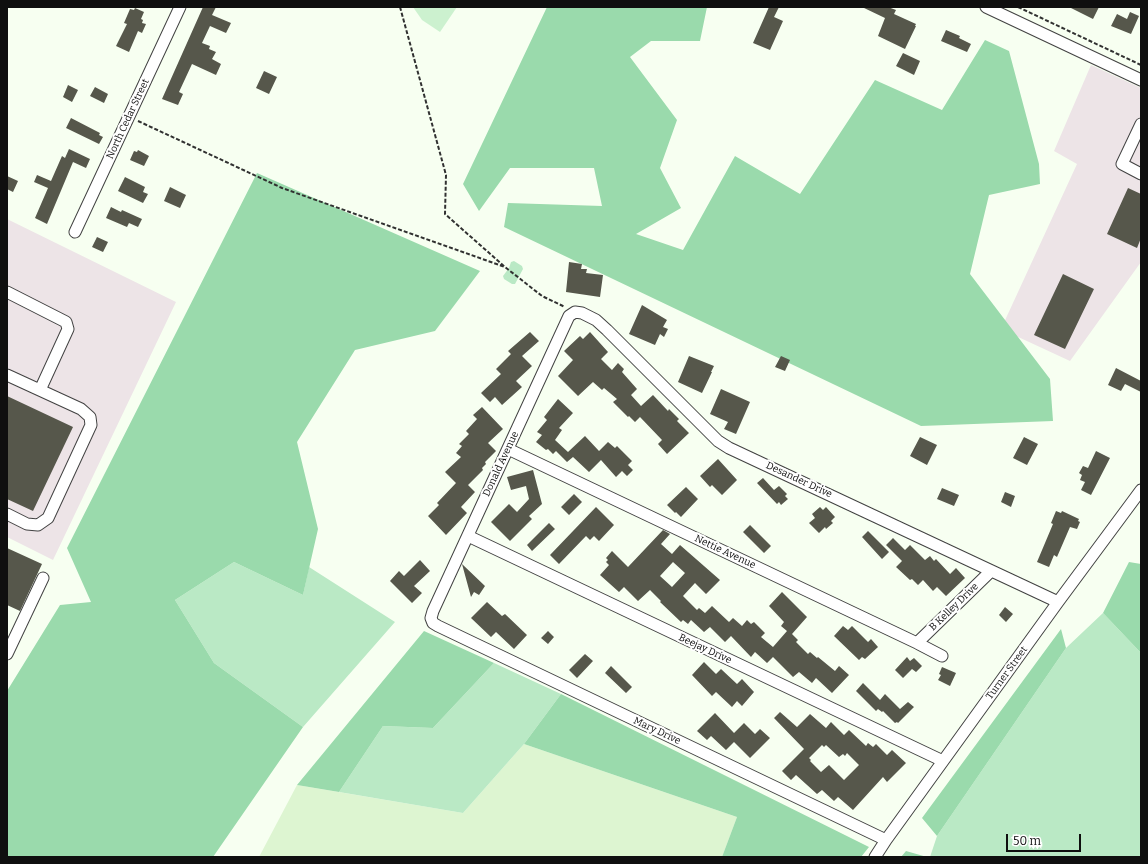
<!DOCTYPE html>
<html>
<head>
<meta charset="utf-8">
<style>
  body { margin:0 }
  #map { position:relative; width:1148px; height:864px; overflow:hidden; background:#f7fff1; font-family:Bitter,serif }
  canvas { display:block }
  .frame { position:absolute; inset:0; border:8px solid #0f0f0f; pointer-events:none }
  .scale { position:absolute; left:1006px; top:834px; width:75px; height:18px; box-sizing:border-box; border:2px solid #0f0f0f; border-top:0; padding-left:5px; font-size:12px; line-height:14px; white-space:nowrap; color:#0f0f0f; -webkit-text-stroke:3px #fff; paint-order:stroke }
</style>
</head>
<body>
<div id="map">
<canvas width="1148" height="864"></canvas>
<div class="frame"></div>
<div class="scale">50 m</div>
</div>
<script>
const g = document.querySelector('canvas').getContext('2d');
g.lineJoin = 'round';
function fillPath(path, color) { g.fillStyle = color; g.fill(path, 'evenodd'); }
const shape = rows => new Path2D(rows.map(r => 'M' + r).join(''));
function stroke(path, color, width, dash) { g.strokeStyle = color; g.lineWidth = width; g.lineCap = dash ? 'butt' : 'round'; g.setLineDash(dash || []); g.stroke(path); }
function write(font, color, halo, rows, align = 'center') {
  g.font = font + ' Bitter,serif'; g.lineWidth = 4; g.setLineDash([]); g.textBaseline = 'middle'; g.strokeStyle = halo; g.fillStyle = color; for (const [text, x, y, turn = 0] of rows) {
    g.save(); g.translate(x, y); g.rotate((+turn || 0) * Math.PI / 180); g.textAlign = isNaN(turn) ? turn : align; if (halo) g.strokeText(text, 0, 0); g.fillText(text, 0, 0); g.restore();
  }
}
fillPath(shape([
  [1091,65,1141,88,1141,262,1070,361,1001,329,1077,164,1054,151],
  [7,219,176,302,53,560,7,537]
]), '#ede4e7');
fillPath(shape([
  [524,744,737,817,722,857,259,857,297,785,463,813]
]), '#ddf5d1');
fillPath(shape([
  [514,261,522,266,523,269,515,284,512,284,504,279,503,276,509,268,511,262],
  [234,562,303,595,309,567,395,622,303,727,214,663,175,600],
  [1103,613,1141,653,1141,857,930,857,937,836,1066,648],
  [494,663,561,694,524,744,463,813,339,792,383,726,433,728]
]), '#bae9c5');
fillPath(shape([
  [547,7,707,7,700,41,651,41,630,57,677,120,660,168,681,208,636,234,683,250,735,156,800,194,875,80,942,110,985,40,1009,51,1039,164,1040,184,989,195,970,274,1050,379,1053,421,921,426,504,227,508,203,602,206,594,168,510,168,479,211,463,184],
  [257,173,480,271,435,331,355,350,297,442,318,529,303,595,234,562,175,600,214,663,303,727,213,857,7,857,7,691,60,605,91,602,67,548],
  [1129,562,1141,564,1141,653,1103,613],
  [1061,629,1066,648,937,836,922,818],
  [424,631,494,663,433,728,383,726,339,792,297,785],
  [561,694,869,847,861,857,722,857,737,817,524,744],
  [906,851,927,857,901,857]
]), '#9adaac');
fillPath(shape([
  [413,7,457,7,440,32,422,20]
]), '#ccf1cf');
fillPath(shape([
  [203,7,216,7,212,15,231,23,226,33,210,26,202,43,210,46,209,49,216,52,212,59,221,64,216,75,192,64,179,92,183,94,178,105,162,99],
  [769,7,779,7,774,17,783,21,770,50,753,43],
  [862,7,888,7,896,10,894,14,916,24,915,26,916,26,905,49,878,36,885,18],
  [1069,7,1099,7,1093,19],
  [135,8,144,12,141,19,143,20,142,23,146,24,142,33,138,31,129,52,116,46,127,24,124,23,130,9,134,10],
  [1130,12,1139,16,1131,34,1111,26,1117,14,1127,19],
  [946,30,960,36,959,38,971,44,967,52,941,41],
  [903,53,920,61,914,75,896,66],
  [264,71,277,77,269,94,256,88],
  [68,85,78,90,72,102,63,97],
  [95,87,108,94,104,103,90,96],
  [71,118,100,133,99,135,103,137,99,144,66,128],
  [69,149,90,159,86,168,73,162,47,224,35,218,48,188,34,182,37,175,51,181,62,156,65,158],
  [138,150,149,156,144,166,130,160,134,151,137,152],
  [7,176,18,181,13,192,7,189],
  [125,177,145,187,143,192,148,194,143,203,118,191],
  [170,187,186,195,180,208,164,201],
  [1128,188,1141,194,1141,238,1137,248,1107,234],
  [111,207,121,212,122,210,142,219,138,227,129,223,127,227,106,218],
  [97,237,108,242,103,252,92,247],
  [569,262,582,264,581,269,587,269,586,273,603,275,600,297,566,292],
  [1063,274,1094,289,1065,349,1034,335],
  [642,305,667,320,663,327,668,329,664,337,660,334,655,345,629,334],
  [530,332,539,341,522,356,532,366,516,381,522,387,502,405,495,397,490,402,481,393,501,374,496,369,511,354,508,351],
  [590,332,608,352,601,359,612,370,618,363,624,369,622,372,637,389,631,395,641,406,653,395,668,411,669,409,679,419,677,421,689,433,667,454,658,444,662,440,640,417,635,422,629,416,628,417,613,402,617,399,604,388,602,390,593,382,578,396,558,376,573,360,564,351,580,336,583,339],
  [689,356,714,366,711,372,712,372,702,393,678,382],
  [781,356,790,360,785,371,775,367],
  [1116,368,1141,381,1141,392,1125,384,1121,391,1108,385],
  [721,389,750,402,736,434,724,429,728,422,710,414],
  [7,396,73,427,33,511,7,499],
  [558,399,573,413,559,428,562,430,555,440,568,452,585,436,599,451,608,442,615,448,617,446,632,461,628,465,633,470,627,476,622,471,616,477,601,460,589,472,573,457,567,462,556,451,553,454,548,449,546,450,536,442,542,435,537,432,547,420,544,417],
  [482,407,503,429,488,443,496,451,485,462,486,464,482,468,483,470,468,485,475,492,461,507,467,513,446,535,428,516,439,505,437,503,456,483,445,472,461,457,456,453,462,446,459,444,469,434,466,431,477,419,473,415],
  [920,437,937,445,927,465,910,456],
  [1024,437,1038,444,1027,465,1013,458],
  [1096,451,1110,458,1091,495,1081,490,1085,482,1080,480,1082,475,1079,473,1083,466,1088,468],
  [718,459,737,480,722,495,712,485,710,487,700,476],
  [533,470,542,504,529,516,532,519,510,541,491,522,509,504,517,512,529,499,526,486,511,490,507,477],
  [763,478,774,490,779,486,787,494,785,496,788,499,781,505,779,502,777,504,757,483],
  [686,487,698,499,681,517,676,512,675,513,667,505],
  [942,488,959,495,954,506,937,499],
  [1005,492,1015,496,1011,507,1001,502],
  [574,494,582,502,569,515,561,507],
  [596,507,614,525,599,541,594,536,590,540,586,536,559,564,550,555],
  [820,507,823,510,826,507,835,517,831,521,833,523,826,529,825,527,819,533,809,523,815,518,812,514],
  [1056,511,1061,513,1062,511,1079,519,1078,521,1080,522,1077,529,1070,527,1057,557,1054,555,1049,567,1037,562,1053,524,1051,523],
  [549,523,555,529,532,551,527,545],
  [750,525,771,546,764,553,743,532],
  [663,530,670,534,661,544,672,554,680,545,720,580,706,594,695,583,683,596,697,610,699,608,705,613,712,606,729,622,733,618,742,626,747,620,751,624,754,622,765,633,761,637,773,647,787,631,781,626,784,622,769,606,782,592,807,617,792,634,798,640,796,642,808,654,810,652,817,658,818,657,835,671,839,666,849,675,832,693,816,678,812,683,799,672,793,677,773,657,767,663,755,652,751,657,731,636,725,642,710,627,704,632,691,620,688,624,683,620,681,622,660,602,661,601,650,590,638,601,624,587,619,592,600,575,609,565,606,562,608,560,606,558,612,551,628,567],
  [673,562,685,573,672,587,660,576],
  [868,531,889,552,882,559,862,537],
  [893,538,905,550,910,545,925,560,930,556,934,561,936,559,950,574,956,568,965,578,946,596,937,587,933,591,923,580,918,585,912,579,910,580,896,567,902,561,886,545],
  [7,548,42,564,20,611,7,605],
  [420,560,430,571,414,586,422,593,412,603,390,581,399,571,404,576],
  [462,564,485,586,479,595,474,592,471,597],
  [487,602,502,616,505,614,527,635,514,649,496,632,491,637,471,618],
  [1005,607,1013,614,1006,622,999,615],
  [843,626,848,630,852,626,868,642,871,639,878,647,865,659,862,657,859,660,834,636],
  [548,631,554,637,548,644,541,638],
  [585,654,593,661,577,678,569,670],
  [907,657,910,661,914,658,922,666,916,672,912,669,903,678,895,670],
  [704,662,716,674,721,669,737,684,742,679,754,692,742,706,737,701,732,707,716,692,712,696,692,675],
  [611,666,632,687,626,693,605,673],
  [942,667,956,673,950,686,938,680,941,675,939,674],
  [863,683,880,700,885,694,900,709,908,702,914,707,898,723,897,722,895,723,883,711,882,712,878,709,876,711,856,691],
  [780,712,797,727,810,714,826,728,831,722,844,735,849,730,866,746,868,743,873,747,876,744,887,755,892,750,906,763,887,782,883,777,853,810,838,797,834,801,822,790,817,794,796,775,791,780,782,771,804,749,774,718],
  [822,745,824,747,826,745,839,757,843,754,845,756,847,753,859,765,844,780,829,765,821,772,810,761,811,760,809,758],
  [715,713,734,733,744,723,755,734,760,729,770,738,750,758,734,742,726,750,711,736,707,740,697,731]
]), '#56574b');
const minor = shape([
  [986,7,1141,80],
  [1141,124,1122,164,1141,174],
  [75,232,180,7],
  [7,292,66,322,68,329,40,390],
  [7,375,81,409,90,417,91,425,48,518,38,525,27,524,7,514],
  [508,449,917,643,942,656],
  [468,536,943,761],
  [917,643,991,571],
  [7,654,43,578],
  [886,840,438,626,433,623,431,618,433,611,569,316,575,312,582,313,596,320,607,330,718,441,729,448,1058,602],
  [875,857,886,840,1058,602,1141,490]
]);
stroke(minor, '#424242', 13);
stroke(shape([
  [400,7,446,175,445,214,505,267,542,296,565,307],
  [1018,7,1141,65],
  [138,121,282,188,505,267]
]), '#313131', 2, [4, 2]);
stroke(minor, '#fff', 11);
write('10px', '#0f0f0f', '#fff', [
  ["North Cedar Street",128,119,-65],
  ["Donald Avenue",501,464,-65],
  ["Desander Drive",799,480,25],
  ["Nettie Avenue",725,552,25],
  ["B Kelley Drive",954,607,-44],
  ["Beejay Drive",705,649,25],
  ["Turner Street",1007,673,-54],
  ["Mary Drive",657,731,25]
]);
</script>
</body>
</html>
